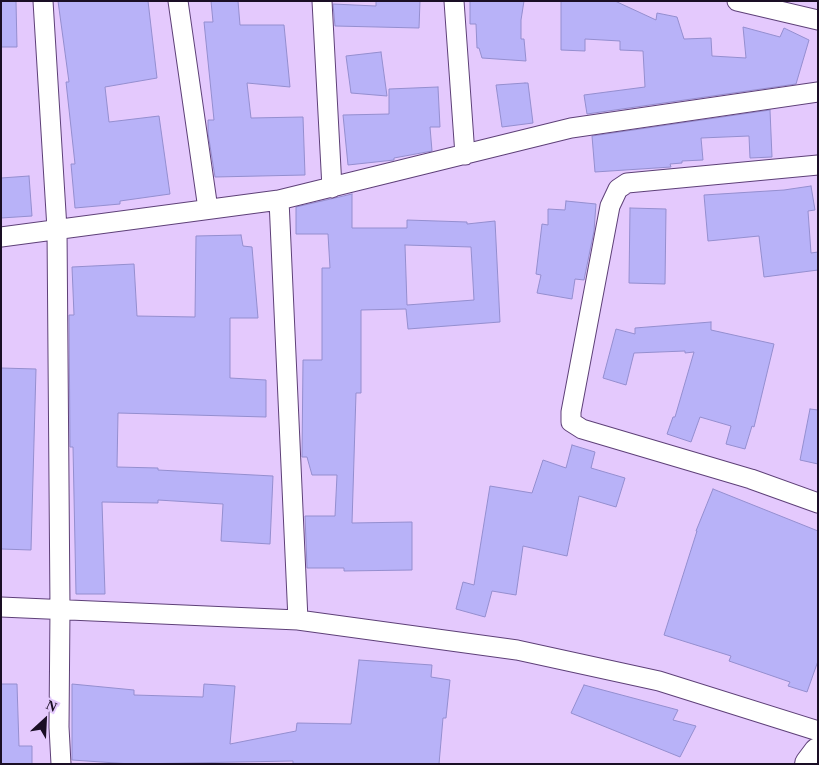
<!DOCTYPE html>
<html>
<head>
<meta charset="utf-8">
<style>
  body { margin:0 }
  #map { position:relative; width:819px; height:765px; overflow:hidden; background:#e4c9fd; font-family:"Times New Roman",serif }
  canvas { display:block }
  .frame { position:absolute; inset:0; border:2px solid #1a0e25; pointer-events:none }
  .north { position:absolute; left:20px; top:695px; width:50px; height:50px; -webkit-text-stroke:4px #e4c9fd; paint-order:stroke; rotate:25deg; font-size:14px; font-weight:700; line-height:20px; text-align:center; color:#1a0e25 }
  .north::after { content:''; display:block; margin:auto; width:18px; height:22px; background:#1a0e25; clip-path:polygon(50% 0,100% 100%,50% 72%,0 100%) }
</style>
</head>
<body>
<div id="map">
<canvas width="819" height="765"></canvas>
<div class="frame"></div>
<div class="north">N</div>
</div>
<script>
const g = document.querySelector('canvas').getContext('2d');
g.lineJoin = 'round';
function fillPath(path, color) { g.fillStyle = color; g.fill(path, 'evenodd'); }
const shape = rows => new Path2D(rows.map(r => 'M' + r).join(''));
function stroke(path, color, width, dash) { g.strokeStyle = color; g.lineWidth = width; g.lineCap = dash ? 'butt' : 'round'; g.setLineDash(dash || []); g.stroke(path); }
const building = shape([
  [1,1,16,1,17,47,1,47,1,1],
  [58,1,148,1,157,78,105,87,109,122,159,116,170,194,120,201,120,204,75,208,71,164,75,164,66,82,69,82,58,1],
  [211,1,238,1,240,25,284,25,290,87,247,83,251,118,303,117,305,175,215,177,208,133,208,120,214,120,204,22,213,22,211,1],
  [376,1,420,1,419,28,335,26,333,4,376,6,376,1],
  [470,1,524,1,521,20,521,39,524,39,526,61,482,58,479,48,477,48,476,24,470,24,470,1],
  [561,1,615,1,656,20,657,13,677,17,684,39,711,38,712,56,746,58,743,27,780,37,784,28,809,40,796,84,587,114,584,95,645,87,643,51,620,50,620,41,585,39,585,51,561,50,561,1],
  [381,52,387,96,351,93,346,56,381,52],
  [525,83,528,83,533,123,502,127,496,85,525,83],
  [438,87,440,127,430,127,432,151,394,158,394,160,348,165,343,115,389,114,389,89,438,87],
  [770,110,772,157,750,158,749,136,701,138,703,160,682,161,682,163,670,164,671,167,595,172,592,136,770,110],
  [29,176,32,216,1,218,1,178,29,176],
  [811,186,815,210,808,211,811,253,818,252,818,270,764,277,759,236,708,241,704,195,784,190,811,186],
  [352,194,352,228,407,228,407,220,467,222,467,224,495,221,500,322,408,329,406,309,361,310,361,393,356,393,352,523,412,522,412,570,344,571,344,568,307,568,305,516,335,516,337,475,312,475,307,457,302,457,303,360,322,360,322,268,330,268,328,234,296,234,296,207,352,194],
  [405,245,471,247,474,300,407,305,405,245],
  [566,201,596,204,594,231,584,280,575,279,572,299,537,293,541,275,536,274,542,224,548,225,548,209,565,210,566,201],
  [630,208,666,209,665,284,629,283,630,208],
  [241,235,243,246,252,247,258,318,230,318,230,378,266,380,266,417,118,413,117,467,158,468,158,470,273,476,270,544,221,541,223,504,158,500,158,503,102,502,105,594,76,594,73,447,70,447,69,315,74,315,72,267,134,264,137,316,195,317,196,236,241,235],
  [711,322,711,330,774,344,754,427,752,426,745,449,726,444,731,426,700,417,691,442,667,434,673,417,675,417,694,352,685,353,685,351,634,353,626,385,603,378,616,329,635,334,635,328,711,322],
  [1,368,36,369,31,550,1,549,1,368],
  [810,409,818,410,818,464,800,460,810,409],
  [572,445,595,452,591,468,625,478,616,507,579,496,567,556,523,546,516,595,492,591,485,617,456,609,463,582,474,585,490,486,532,493,543,460,566,468,572,445],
  [713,489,818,531,818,661,807,692,788,686,790,682,729,661,731,656,664,635,697,531,696,531,713,489],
  [359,660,432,665,431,677,450,680,446,718,443,718,439,764,293,764,293,761,131,764,72,760,72,684,134,690,134,695,203,697,204,684,235,686,230,744,296,731,297,723,351,724,359,660],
  [1,684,17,684,19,746,32,746,32,764,1,764,1,684],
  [584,685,678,710,673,720,696,726,680,757,571,713,584,685]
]);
fillPath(building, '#b8b2f8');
stroke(building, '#948ecf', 1);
const minor = shape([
  [43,1,57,229,60,609,59,727,61,764],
  [178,1,208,209],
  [322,1,332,188],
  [454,1,465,155],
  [737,1,818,20],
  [818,165,627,183,618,189,610,206,571,412,571,422,582,429,751,479,818,503],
  [279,200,298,620],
  [1,237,279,200,571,128,818,92],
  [1,607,298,620,517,650,659,681,818,731]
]);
const secondary = shape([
  [809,764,818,752]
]);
stroke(minor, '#5e4078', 21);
stroke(secondary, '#5e4078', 30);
stroke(minor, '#fff', 19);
stroke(secondary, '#fff', 28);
</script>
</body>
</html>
